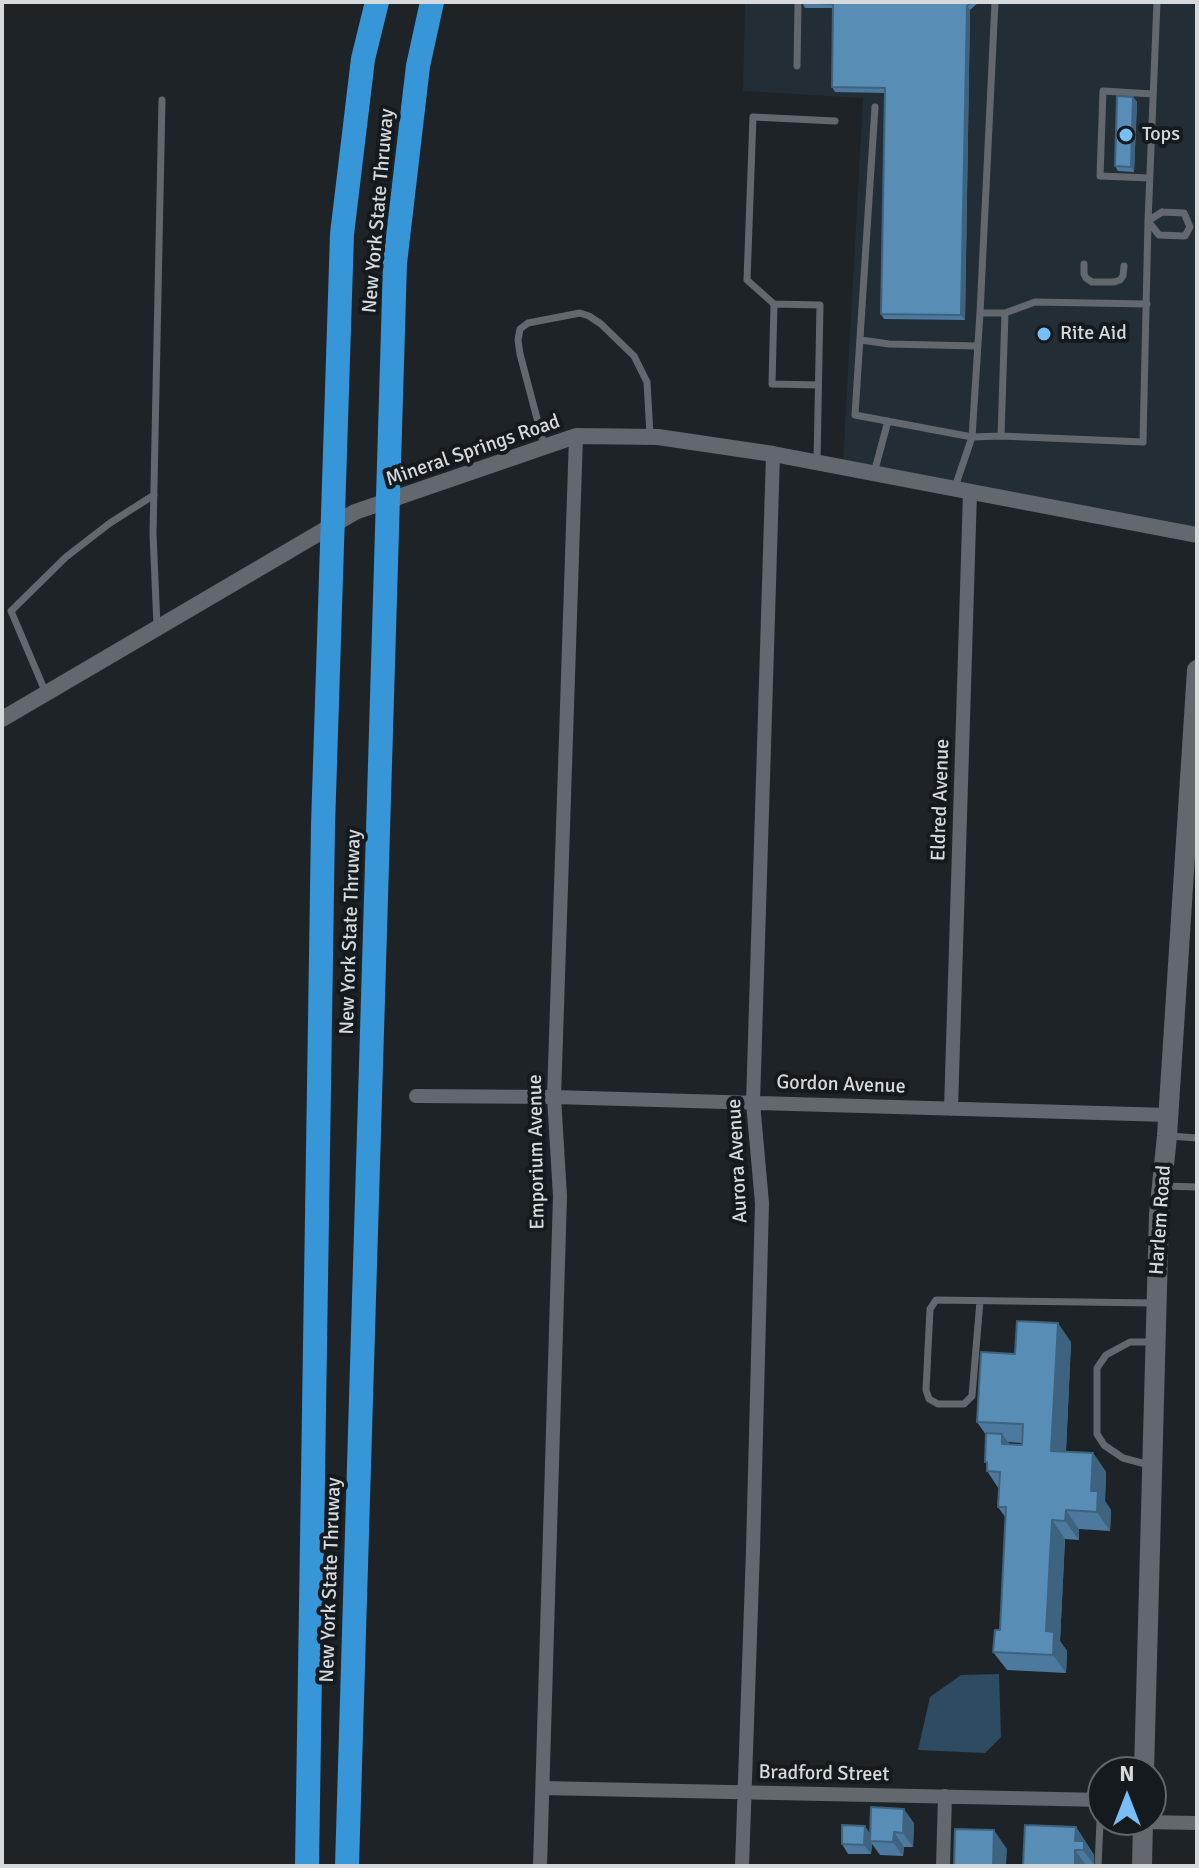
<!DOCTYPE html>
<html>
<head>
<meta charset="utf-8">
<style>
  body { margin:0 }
  #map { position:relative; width:1199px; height:1868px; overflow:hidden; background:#1e2328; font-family:Signika,sans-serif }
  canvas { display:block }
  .frame { position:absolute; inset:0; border:4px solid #d6dadd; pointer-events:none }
  .north { position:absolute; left:1087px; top:1756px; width:80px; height:80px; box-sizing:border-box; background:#151a1e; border:2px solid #62676a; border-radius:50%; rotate:0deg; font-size:22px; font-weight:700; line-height:32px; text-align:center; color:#d6dadd }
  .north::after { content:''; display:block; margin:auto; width:28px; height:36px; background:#78bff7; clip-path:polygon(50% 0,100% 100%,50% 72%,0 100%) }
</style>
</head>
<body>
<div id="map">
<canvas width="1199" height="1868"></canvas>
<div class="frame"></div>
<div class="north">N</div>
</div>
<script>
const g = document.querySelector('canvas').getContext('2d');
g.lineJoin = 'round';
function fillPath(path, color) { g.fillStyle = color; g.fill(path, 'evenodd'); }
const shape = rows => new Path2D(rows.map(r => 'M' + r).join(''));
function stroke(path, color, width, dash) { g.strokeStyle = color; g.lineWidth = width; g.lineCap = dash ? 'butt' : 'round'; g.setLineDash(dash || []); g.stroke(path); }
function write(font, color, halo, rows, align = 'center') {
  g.font = font + ' Signika,sans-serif'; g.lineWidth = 8; g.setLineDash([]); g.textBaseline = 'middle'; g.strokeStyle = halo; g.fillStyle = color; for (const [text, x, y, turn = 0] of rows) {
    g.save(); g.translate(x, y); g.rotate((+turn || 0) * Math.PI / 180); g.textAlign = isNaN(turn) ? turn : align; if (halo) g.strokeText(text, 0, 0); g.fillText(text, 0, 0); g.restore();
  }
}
fillPath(shape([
  [745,2,1197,2,1197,530,843,462,863,98,743,91]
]), '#232d35');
fillPath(shape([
  [999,1674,1001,1737,985,1753,918,1750,930,1697,961,1675]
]), '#2e4b62');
stroke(shape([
  [797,66,798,2],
  [875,107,855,415,972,437,1001,436,1143,442,1148,221,1157,2],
  [1149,178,1100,176,1103,91,1153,94],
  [1162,212,1184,213,1190,227,1185,236,1159,235,1148,221,1162,212],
  [1084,264,1084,274,1086,278,1092,282,1114,282,1120,280,1123,276,1124,266],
  [774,304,747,280,753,117,835,121],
  [980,313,995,2],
  [861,340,889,344,977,346],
  [1001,436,1005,313],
  [544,445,520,354,518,340,520,329,528,323,580,313,589,316,601,324,634,356,647,382,650,435],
  [817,462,820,305,774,304,772,384,818,385],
  [874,473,888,421],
  [955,487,972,437,980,313,1005,313,1035,302,1147,304],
  [157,626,153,534,162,100],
  [45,691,11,611,66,557,110,523,154,495],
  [1169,1136,1197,1138],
  [1164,1186,1197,1187],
  [980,1301,972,1396,964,1404,938,1404,929,1399,926,1390,930,1309,936,1300,1154,1303],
  [1149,1465,1123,1458,1104,1445,1097,1434,1097,1368,1106,1355,1130,1342,1153,1342],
  [1098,1866,1101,1800]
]), '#62686e', 7);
stroke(shape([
  [416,1096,554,1097,1168,1115],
  [951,1109,970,492],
  [543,1788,1103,1800],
  [1143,1822,1197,1823],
  [540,1866,560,1196,554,1097,576,436],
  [742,1866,753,1550,762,1203,753,1103,773,454],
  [943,1866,945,1796]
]), '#62686e', 14);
stroke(shape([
  [2,719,355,512,576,436,658,437,773,454,1197,535]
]), '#62686e', 16);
stroke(shape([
  [1144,1772,1159,1214,1167,1136,1197,670],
  [1142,1866,1143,1820]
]), '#62686e', 20);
stroke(shape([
  [307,1866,323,826,342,234,363,59,377,2],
  [347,1866,395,263,418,66,432,2]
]), '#3796d8', 24);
fillPath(shape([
  [802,2,978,2,978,3,970,10,965,320,884,319,881,314,885,93,835,92,832,87,833,8,805,8],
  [1133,97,1137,102,1134,172,1118,171,1115,166],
  [1071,1342,1066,1452,1093,1453,1106,1472,1105,1501,1111,1510,1110,1531,1079,1529,1079,1540,1065,1539,1060,1641,1067,1651,1066,1673,1007,1670,993,1652,1000,1630,1006,1518,998,1507,999,1489,987,1471,987,1464,985,1462,986,1435,977,1422],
  [1008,1442,1022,1443,1022,1445,1010,1445],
  [914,1823,913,1847,904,1847,903,1856,880,1855,872,1844,871,1854,848,1854,842,1844],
  [1076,1827,1094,1855,1094,1864,1085,1864,1085,1866,1023,1866]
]), '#4c799d');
fillPath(shape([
  [967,6,970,10,965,320,961,315],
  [1133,97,1137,102,1134,172,1131,167],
  [1058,1323,1071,1342,1065,1470,1051,1451],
  [1002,1434,1016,1453,1002,1444],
  [1093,1453,1106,1472,1105,1501,1111,1510,1110,1531,1097,1512,1091,1491],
  [1066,1510,1079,1529,1079,1540,1065,1521],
  [1052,1520,1065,1539,1060,1641,1067,1651,1066,1673,1053,1655,1046,1631],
  [904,1809,914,1823,913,1847,903,1833],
  [865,1826,872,1836,870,1841,872,1844,871,1854,864,1845],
  [1076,1827,1094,1855,1094,1864,1075,1841],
  [994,1830,1007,1849,1006,1866,993,1866],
  [894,1832,904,1847,903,1856,893,1842],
  [1075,1850,1085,1864,1085,1866,1075,1866]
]), '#3e637f');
const building = shape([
  [802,2,971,2,967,6,961,315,881,314,885,88,832,87,833,4,802,2],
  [1117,96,1133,97,1131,167,1115,166,1117,96],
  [1017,1321,1058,1323,1051,1451,1093,1453,1091,1491,1098,1491,1097,1512,1066,1510,1065,1521,1052,1520,1046,1631,1054,1632,1053,1655,993,1652,995,1630,1000,1630,1006,1507,998,1507,1000,1472,987,1471,987,1462,985,1462,986,1433,1002,1434,1002,1444,1022,1445,1023,1424,977,1422,981,1352,1015,1354,1017,1321],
  [871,1807,904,1809,903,1833,894,1832,893,1842,870,1841,871,1807],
  [842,1825,865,1826,864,1845,842,1844,842,1825],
  [1025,1825,1076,1827,1075,1841,1084,1841,1084,1850,1075,1850,1075,1866,1023,1866,1025,1825],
  [955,1829,994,1830,993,1866,954,1866,955,1829]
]);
fillPath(building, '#588db6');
stroke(building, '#3e637f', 2);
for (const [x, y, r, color] of [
  [1126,135,8,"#78bff7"],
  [1044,334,8,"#78bff7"]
]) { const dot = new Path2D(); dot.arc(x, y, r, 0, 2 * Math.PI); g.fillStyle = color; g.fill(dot); stroke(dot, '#151a1e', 3); }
write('20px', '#d6dadd', '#151a1e', [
  ["Tops",1142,135],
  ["Rite Aid",1060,334]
], 'left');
write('20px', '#d6dadd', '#151a1e', [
  ["New York State Thruway",379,211,-85],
  ["Mineral Springs Road",473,451,-19],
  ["Eldred Avenue",941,800,-88],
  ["New York State Thruway",351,932,-88],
  ["Gordon Avenue",841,1085,2],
  ["Emporium Avenue",537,1152,-91],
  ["Aurora Avenue",738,1161,-93],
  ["Harlem Road",1161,1220,-86],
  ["New York State Thruway",331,1580,-88],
  ["Bradford Street",824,1774,1]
]);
</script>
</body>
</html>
